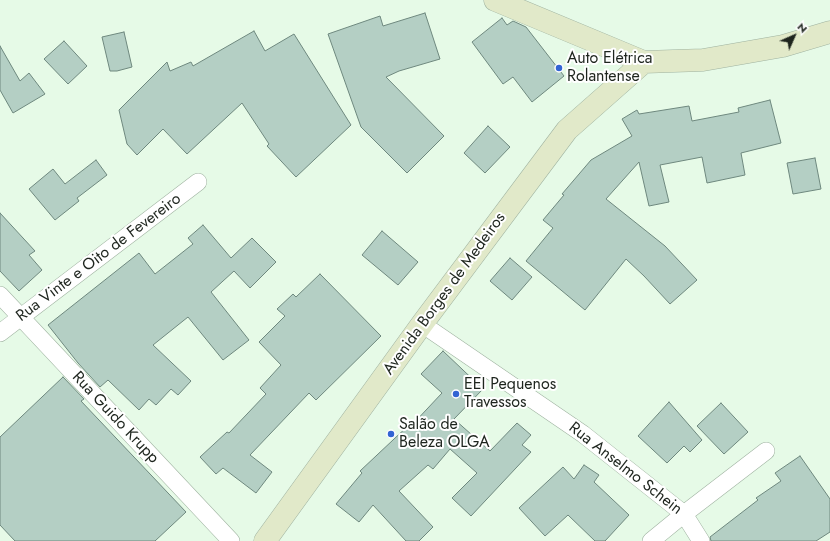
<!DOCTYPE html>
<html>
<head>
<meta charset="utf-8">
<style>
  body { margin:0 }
  #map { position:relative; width:830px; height:541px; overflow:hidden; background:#e6fae7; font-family:Jost,sans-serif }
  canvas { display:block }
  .north { position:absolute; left:774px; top:16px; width:40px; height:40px; -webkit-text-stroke:3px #fff; paint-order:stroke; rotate:45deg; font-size:11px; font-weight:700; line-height:16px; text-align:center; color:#1e251e }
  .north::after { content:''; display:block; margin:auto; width:14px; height:18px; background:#1e251e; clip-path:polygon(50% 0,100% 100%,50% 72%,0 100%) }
</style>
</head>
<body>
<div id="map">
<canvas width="830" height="541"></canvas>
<div class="north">N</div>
</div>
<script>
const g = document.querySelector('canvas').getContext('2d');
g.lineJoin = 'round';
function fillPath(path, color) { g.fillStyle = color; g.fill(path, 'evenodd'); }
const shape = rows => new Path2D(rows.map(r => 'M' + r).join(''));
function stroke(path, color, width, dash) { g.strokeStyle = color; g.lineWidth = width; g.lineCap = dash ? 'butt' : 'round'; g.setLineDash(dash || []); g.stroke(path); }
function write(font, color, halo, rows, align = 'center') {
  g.font = font + ' Jost,sans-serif'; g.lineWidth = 4; g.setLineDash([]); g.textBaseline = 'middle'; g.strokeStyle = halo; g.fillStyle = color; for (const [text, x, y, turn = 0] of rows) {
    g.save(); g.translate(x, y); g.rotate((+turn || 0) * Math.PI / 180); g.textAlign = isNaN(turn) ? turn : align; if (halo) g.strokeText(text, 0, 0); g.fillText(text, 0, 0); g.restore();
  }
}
const building = shape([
  [425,13,440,59,399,71,386,77,444,136,407,173,361,127,328,34,380,16,383,26,425,13],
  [502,18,507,25,513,21,526,27,564,76,532,102,513,77,503,84,472,42,502,18],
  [254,31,265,51,294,34,351,125,296,177,267,146,269,144,242,103,187,154,163,129,137,155,127,144,119,110,167,62,170,71,191,62,193,66,254,31],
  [124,32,132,67,117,71,110,71,102,37,124,32],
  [64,41,87,66,68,84,44,59,64,41],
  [0,46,20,81,29,73,45,94,13,113,0,90,0,46],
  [770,100,781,143,741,153,745,175,707,183,702,157,660,165,669,202,649,206,639,162,606,199,665,246,697,280,670,304,644,276,626,259,585,310,526,261,553,228,543,220,564,195,562,194,591,160,632,136,622,119,637,110,639,114,689,106,692,121,739,112,738,108,770,100],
  [488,126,510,147,485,173,464,153,488,126],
  [815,158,821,189,793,194,787,163,815,158],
  [96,160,107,175,77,198,79,201,55,220,29,189,53,169,65,184,96,160],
  [0,213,35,251,29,255,42,270,19,291,0,271,0,213],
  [203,225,231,258,252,238,276,262,250,288,234,271,211,292,249,340,223,360,188,317,153,345,191,381,178,395,171,389,156,405,149,399,139,410,108,380,100,387,78,363,48,325,139,253,155,274,193,244,188,238,203,225],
  [382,231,418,262,398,285,362,255,382,231],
  [510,258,532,277,512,300,490,281,510,258],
  [320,274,381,336,316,400,309,393,250,455,272,472,256,493,223,468,216,474,200,457,227,432,229,433,266,394,260,388,281,365,259,342,285,316,277,309,293,294,296,297,320,274],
  [443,351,483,389,454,419,490,451,517,423,531,435,522,445,531,452,471,516,452,498,477,473,450,449,433,469,428,465,399,491,433,527,419,541,406,541,373,505,359,522,336,504,362,473,360,471,410,424,412,425,442,393,421,374,443,351],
  [63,377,84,399,81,401,186,512,155,541,15,541,0,525,0,437,63,377],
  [669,402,702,440,690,452,684,446,667,463,638,436,669,402],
  [721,403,748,432,724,454,697,426,721,403],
  [800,456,830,499,830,532,816,541,711,541,710,537,758,500,756,498,781,481,775,473,800,456],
  [584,465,599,475,594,482,629,515,605,541,595,541,568,515,545,536,519,508,563,467,574,479,584,465]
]);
fillPath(building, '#b4cfc4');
stroke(building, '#6e887e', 1);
const street = shape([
  [0,295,231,541],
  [422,324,583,434,684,514,701,541],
  [0,333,198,182],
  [651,541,684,514,766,451]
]);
const secondary = shape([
  [495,0,644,62,703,60,783,46,830,32],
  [265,541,422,324,567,130,644,62]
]);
stroke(street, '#9fb2a0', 18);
stroke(secondary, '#9fb2a0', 23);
stroke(street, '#fff', 17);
stroke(secondary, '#e1e9c9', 22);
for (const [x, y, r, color] of [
  [559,68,4,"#3264d3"],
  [456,394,4,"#3264d3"],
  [391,434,4,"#3264d3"]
]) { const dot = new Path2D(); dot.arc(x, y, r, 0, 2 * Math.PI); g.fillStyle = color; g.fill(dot); stroke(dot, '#fff', 1.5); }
write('16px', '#1e251e', '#fff', [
  ["Auto Elétrica",567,59],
  ["Rolantense",567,77],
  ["EEI Pequenos",464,385],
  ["Travessos",464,403],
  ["Salão de",399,425],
  ["Beleza OLGA",399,443]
], 'left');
write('16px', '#1e251e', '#fff', [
  ["Rua Vinte e Oito de Fevereiro",99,258,-37],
  ["Avenida Borges de Medeiros",445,294,-54],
  ["Rua Guido Krupp",115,418,47],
  ["Rua Anselmo Schein",625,469,38]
]);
</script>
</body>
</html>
